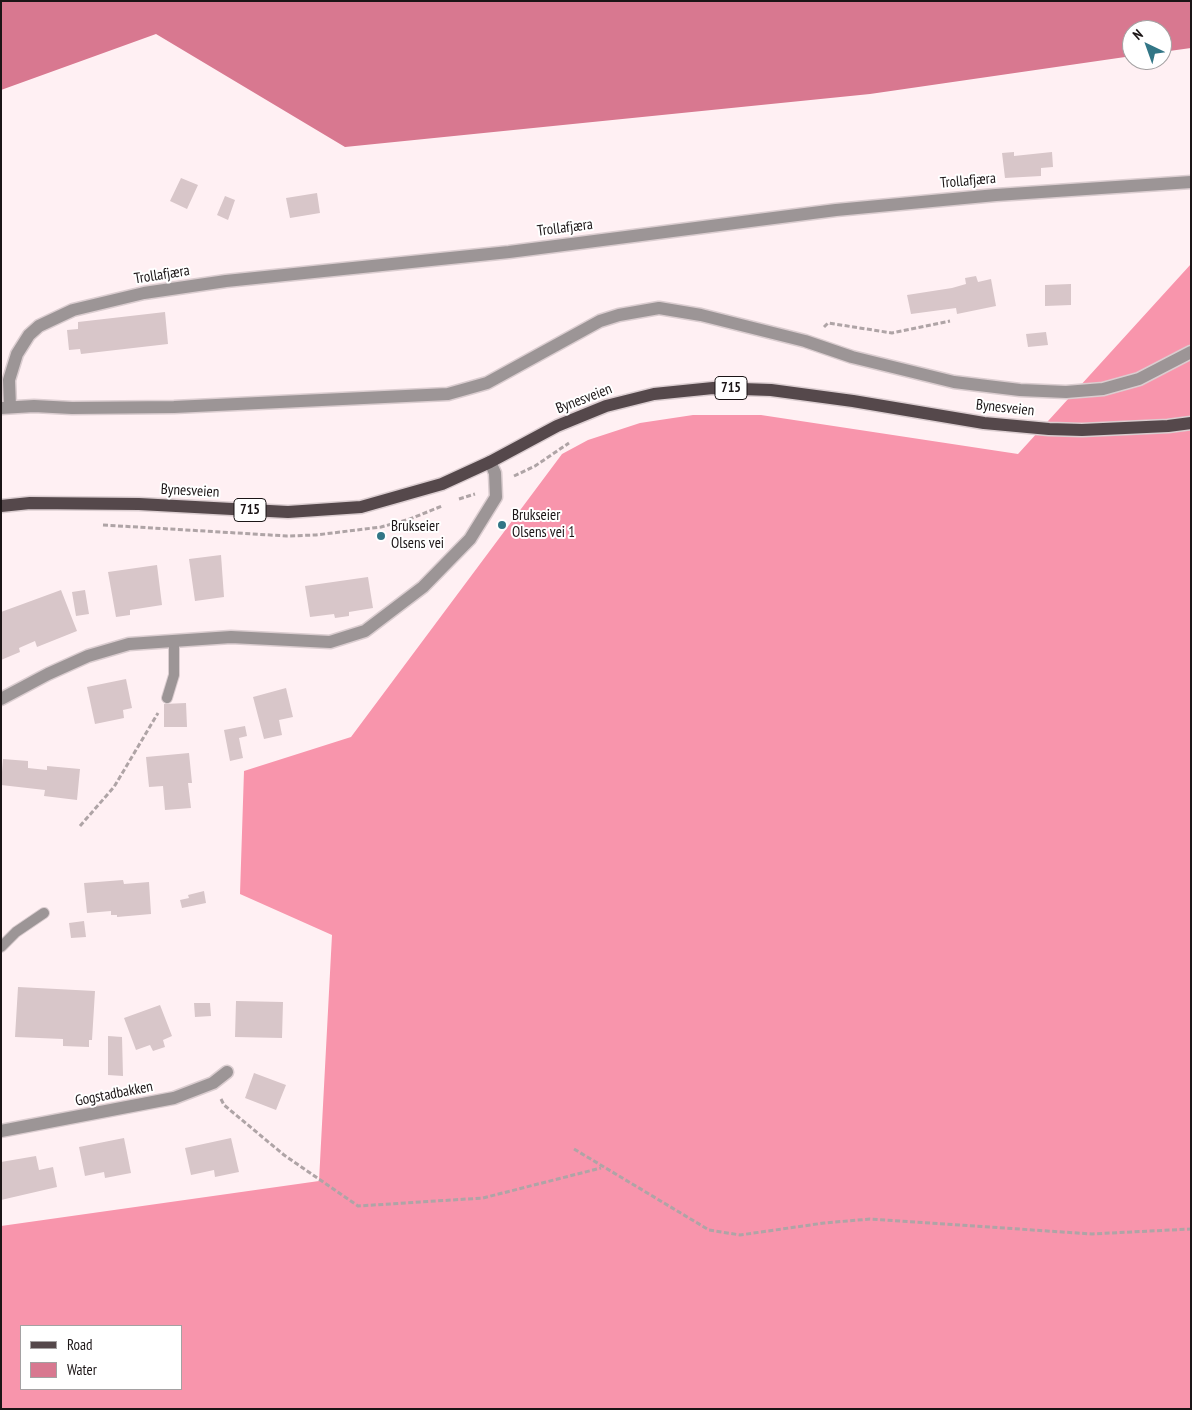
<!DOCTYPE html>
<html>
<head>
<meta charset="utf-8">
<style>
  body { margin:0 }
  #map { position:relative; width:1192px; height:1410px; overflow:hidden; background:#fff0f3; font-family:"PT Sans Narrow",sans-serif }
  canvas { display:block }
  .frame { position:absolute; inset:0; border:2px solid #1b1516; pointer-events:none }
  .legend { position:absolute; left:20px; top:1325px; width:162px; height:65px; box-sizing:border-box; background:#fff; border:1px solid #a4a1a2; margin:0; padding:6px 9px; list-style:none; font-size:15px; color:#1b1516 }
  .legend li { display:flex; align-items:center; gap:10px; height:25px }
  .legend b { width:25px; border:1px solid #a4a1a2 }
  .north { position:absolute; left:1122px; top:20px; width:50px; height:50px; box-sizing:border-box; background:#fff; border:1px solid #a4a1a2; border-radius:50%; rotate:318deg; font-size:14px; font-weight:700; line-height:20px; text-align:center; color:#1b1516 }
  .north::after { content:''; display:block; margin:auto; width:18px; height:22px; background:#327686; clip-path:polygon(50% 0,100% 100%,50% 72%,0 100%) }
</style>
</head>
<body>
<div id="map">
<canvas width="1192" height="1410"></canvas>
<div class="frame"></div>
<ul class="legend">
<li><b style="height:6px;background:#55484b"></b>Road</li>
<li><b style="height:14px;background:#d87890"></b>Water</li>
</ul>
<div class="north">N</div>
</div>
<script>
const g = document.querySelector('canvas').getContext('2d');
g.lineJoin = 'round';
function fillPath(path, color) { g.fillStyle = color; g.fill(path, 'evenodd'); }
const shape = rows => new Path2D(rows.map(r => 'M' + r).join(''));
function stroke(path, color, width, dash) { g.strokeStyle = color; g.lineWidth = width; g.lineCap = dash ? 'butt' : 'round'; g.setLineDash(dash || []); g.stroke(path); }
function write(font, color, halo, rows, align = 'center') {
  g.font = font + ' "PT Sans Narrow",sans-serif'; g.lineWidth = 4; g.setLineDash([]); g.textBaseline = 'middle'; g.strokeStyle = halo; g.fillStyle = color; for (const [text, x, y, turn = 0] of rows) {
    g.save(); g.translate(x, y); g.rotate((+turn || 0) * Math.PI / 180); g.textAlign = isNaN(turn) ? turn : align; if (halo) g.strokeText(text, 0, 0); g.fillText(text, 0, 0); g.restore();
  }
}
fillPath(shape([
  [1191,264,1191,1409,1,1409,1,1226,319,1181,332,935,240,894,244,771,351,737,562,454,588,440,640,423,693,415,761,415,1018,454],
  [21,1326,181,1326,181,1389,21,1389]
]), '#f895ac');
fillPath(shape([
  [1,1,1191,1,1191,48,1162,52,1162,30,1132,30,1132,56,870,94,345,147,156,34,1,90]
]), '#d87890');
fillPath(shape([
  [1014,152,1014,156,1052,152,1053,167,1041,168,1041,176,1005,178,1002,153],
  [181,178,198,185,187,209,170,201],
  [317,193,320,213,290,218,286,198],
  [225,196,235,200,228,220,217,215],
  [976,276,978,282,991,279,996,306,957,314,956,308,911,314,907,295,952,288,966,284,965,278],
  [1071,284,1071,305,1045,306,1045,285],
  [165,312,168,344,81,354,80,349,69,350,67,330,78,329,78,322],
  [1046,332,1048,345,1028,347,1026,334],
  [221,555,224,597,195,601,189,559],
  [157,565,162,605,130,610,130,615,116,617,108,572],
  [368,577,373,608,349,612,349,616,335,618,334,614,310,617,305,586],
  [61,590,77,631,37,647,35,641,19,648,20,652,1,660,1,612],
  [85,590,89,614,76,616,72,592],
  [126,679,132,708,123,710,124,718,95,724,87,687],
  [286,688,293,717,279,720,282,735,264,739,253,697],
  [186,703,187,727,164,727,164,704],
  [245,726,247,736,239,738,243,758,230,761,224,730],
  [189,753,192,783,188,783,191,808,165,810,163,786,149,787,146,757],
  [3,759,28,761,28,768,47,770,47,766,80,769,77,800,44,796,45,790,1,785],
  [123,880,124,884,149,882,151,914,117,917,117,915,111,915,111,911,87,913,84,883],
  [204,891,206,903,182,908,180,900,189,898,188,895],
  [84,921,86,937,71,938,69,923],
  [18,987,95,991,92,1040,89,1040,89,1047,63,1046,63,1039,15,1037],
  [236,1001,283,1002,282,1038,235,1037],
  [194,1003,210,1003,211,1016,195,1017],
  [160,1005,172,1036,163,1040,165,1047,153,1051,150,1045,136,1050,124,1018],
  [108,1036,122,1037,123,1076,108,1075],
  [254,1073,286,1085,276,1110,245,1098],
  [124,1138,131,1173,105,1178,104,1172,85,1176,79,1147],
  [231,1138,239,1172,215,1177,214,1170,191,1175,185,1148],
  [36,1156,39,1170,53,1167,57,1187,1,1200,1,1162]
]), '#d8c6c9');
const service = shape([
  [167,698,174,675,174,641],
  [1,947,16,932,44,913]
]);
const minor = shape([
  [10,407,9,380,17,354,29,335,39,326,73,310,144,293,226,281,509,252,836,210,996,195,1191,182],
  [1,408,34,406,72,408,174,407,448,394,487,383,600,321,619,315,659,308,701,315,805,341,852,357,954,382,1020,390,1066,392,1103,389,1139,379,1191,352],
  [1,699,48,674,88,656,129,644,231,637,330,642,365,631,423,587,470,539,496,497,495,473,490,462],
  [1,1131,174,1098,213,1083,227,1072]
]);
const primary = shape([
  [1,506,30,503,139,504,288,512,361,507,442,484,490,462,557,426,606,406,654,394,713,388,771,390,853,401,984,423,1049,429,1082,430,1168,426,1191,423]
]);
stroke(service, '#dbcdd0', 12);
stroke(minor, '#dbcdd0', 15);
stroke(primary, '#dbcdd0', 15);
stroke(shape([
  [824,327,828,323,892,333,950,321],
  [514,476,535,466,569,443],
  [459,499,475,494],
  [103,525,287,536,316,535,381,527,410,519,442,506],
  [80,826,114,787,158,713],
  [221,1099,224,1105,284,1155,358,1206,483,1198,601,1168],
  [574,1149,709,1230,740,1235,824,1223,870,1219,1092,1234,1191,1229]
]), '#afa4a6', 3, [5, 2.5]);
stroke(service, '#9c9596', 10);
stroke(minor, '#9c9596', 12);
stroke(primary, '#55484b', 12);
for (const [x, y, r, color] of [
  [502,525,5,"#327686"],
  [381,536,5,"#327686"]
]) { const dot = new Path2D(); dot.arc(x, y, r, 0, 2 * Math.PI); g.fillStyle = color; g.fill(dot); stroke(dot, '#fff', 2); }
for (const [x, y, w] of [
  [731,388,32],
  [250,510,32]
]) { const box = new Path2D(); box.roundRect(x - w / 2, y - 11.5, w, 23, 4); g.fillStyle = '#fff'; g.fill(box); stroke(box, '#1b1516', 1); }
write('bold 14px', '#1b1516', null, [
  ["715",731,388],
  ["715",250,510]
]);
write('15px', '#1b1516', '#fff', [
  ["Trollafjæra",968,181,-5],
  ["Trollafjæra",565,228,-7],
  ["Trollafjæra",162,275,-9],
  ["Bynesveien",584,399,-21],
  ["Bynesveien",1005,408,6],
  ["Bynesveien",190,491,3],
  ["Gogstadbakken",114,1094,-11]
]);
write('15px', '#1b1516', '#fff', [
  ["Brukseier",512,516],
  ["Olsens vei 1",512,533],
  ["Brukseier",391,527],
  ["Olsens vei",391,544]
], 'left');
</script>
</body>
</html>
